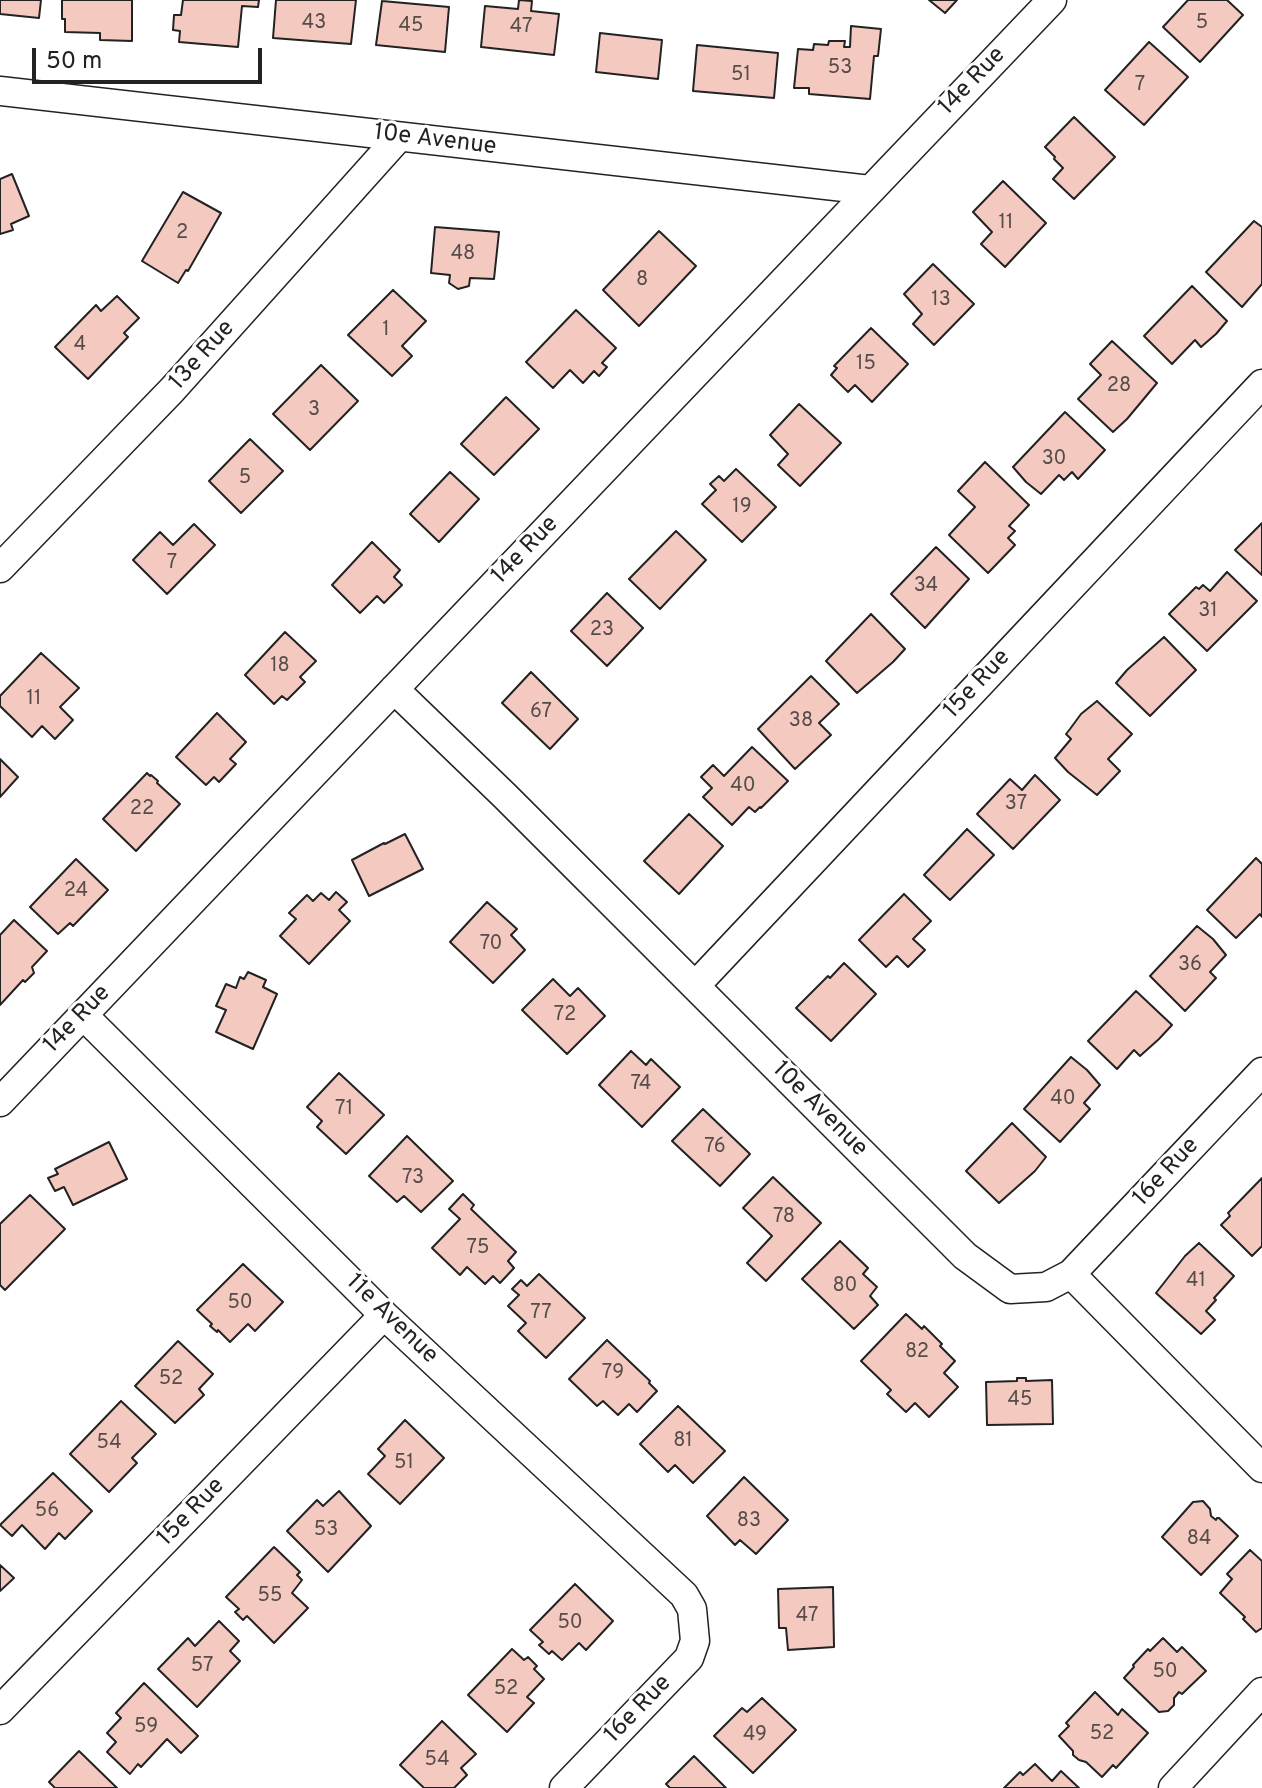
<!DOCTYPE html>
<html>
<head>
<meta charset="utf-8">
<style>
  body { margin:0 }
  #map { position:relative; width:1262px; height:1788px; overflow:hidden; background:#fff; font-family:Overpass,sans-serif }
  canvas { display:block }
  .scale { position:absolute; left:32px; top:48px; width:230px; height:36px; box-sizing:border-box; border:4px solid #222; border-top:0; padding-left:10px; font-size:24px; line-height:28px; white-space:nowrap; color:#222; -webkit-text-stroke:6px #fff; paint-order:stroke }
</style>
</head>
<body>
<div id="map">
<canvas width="1262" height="1788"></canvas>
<div class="scale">50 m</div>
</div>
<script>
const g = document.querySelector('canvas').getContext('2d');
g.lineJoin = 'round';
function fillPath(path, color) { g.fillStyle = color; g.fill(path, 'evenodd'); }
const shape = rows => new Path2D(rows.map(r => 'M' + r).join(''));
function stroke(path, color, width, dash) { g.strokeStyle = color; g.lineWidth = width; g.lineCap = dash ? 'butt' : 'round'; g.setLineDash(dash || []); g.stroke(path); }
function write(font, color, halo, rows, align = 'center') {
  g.font = font + ' Overpass,sans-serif'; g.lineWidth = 6; g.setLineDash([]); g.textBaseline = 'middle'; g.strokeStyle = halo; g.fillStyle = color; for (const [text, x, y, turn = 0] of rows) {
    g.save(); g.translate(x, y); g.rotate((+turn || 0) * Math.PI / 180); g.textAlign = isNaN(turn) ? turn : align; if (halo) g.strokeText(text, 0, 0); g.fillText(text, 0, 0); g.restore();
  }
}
const building = shape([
  [0,0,41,0,39,18,0,14,0,0],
  [62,0,132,0,132,41,100,40,100,33,65,32,65,19,62,19,62,0],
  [183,0,259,0,258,7,242,6,238,47,179,42,180,31,173,30,174,15,181,15,183,0],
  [276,0,356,0,351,44,273,38,276,0],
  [519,0,532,1,531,11,559,14,554,55,481,47,485,6,518,9,519,0],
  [929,0,957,0,945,13,929,0],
  [1188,0,1227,0,1243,15,1200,62,1163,27,1188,0],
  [382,1,449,7,445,52,376,45,382,1],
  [851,26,881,29,878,56,874,56,870,99,809,94,809,88,794,88,798,49,813,50,814,44,828,45,829,41,845,41,844,47,850,47,851,26],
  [600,33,662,40,658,79,596,72,600,33],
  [1149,42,1188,77,1144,125,1105,90,1149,42],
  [697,45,778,53,774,98,693,91,697,45],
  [1074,117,1115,157,1074,199,1053,179,1063,168,1054,159,1055,157,1045,147,1074,117],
  [12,174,29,216,11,224,13,230,0,234,0,179,12,174],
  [1003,181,1046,223,1005,267,981,244,992,232,973,212,1003,181],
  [183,192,221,213,188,271,186,270,178,283,142,261,183,192],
  [1254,221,1262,227,1262,284,1242,307,1206,272,1254,221],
  [435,227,499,232,494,279,470,278,469,286,458,289,449,283,450,275,431,273,435,227],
  [659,231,696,266,639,326,603,290,659,231],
  [933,264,974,304,934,345,913,324,922,314,904,294,933,264],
  [1192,286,1227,321,1216,334,1201,347,1195,340,1172,364,1144,336,1192,286],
  [393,290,426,321,402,346,412,356,392,376,348,335,393,290],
  [117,296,139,318,124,333,128,337,88,379,55,347,96,305,101,311,117,296],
  [576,310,616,348,602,363,607,367,599,376,594,371,583,383,570,370,553,388,526,362,576,310],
  [871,328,908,364,872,402,855,385,848,392,831,375,837,368,834,366,871,328],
  [1112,341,1157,383,1127,419,1113,432,1078,399,1101,375,1090,364,1112,341],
  [321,365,358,401,310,450,273,414,321,365],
  [506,397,539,429,494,475,461,444,506,397],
  [799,404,841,443,800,486,778,465,788,454,770,435,799,404],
  [1065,412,1105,450,1078,479,1072,472,1064,480,1059,475,1041,494,1026,482,1013,467,1065,412],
  [250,439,283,471,241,513,209,481,250,439],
  [985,462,1029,505,1009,526,1015,531,1008,538,1015,545,988,573,949,535,975,507,958,491,985,462],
  [736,469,776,507,742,542,702,504,716,490,710,484,719,476,724,481,736,469],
  [450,472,479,499,439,542,410,514,450,472],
  [1262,523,1262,575,1235,550,1262,523],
  [194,524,215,545,167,594,133,560,160,532,173,545,194,524],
  [676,531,706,560,660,609,629,579,676,531],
  [372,542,400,570,394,577,402,585,384,603,377,596,360,613,332,585,372,542],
  [936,547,969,579,925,628,891,594,936,547],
  [1227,572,1257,601,1207,651,1169,614,1196,587,1199,589,1203,585,1210,591,1227,572],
  [607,593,643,628,607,666,571,631,607,593],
  [871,614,905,649,893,662,857,693,826,661,871,614],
  [285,632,316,661,300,677,305,682,287,700,282,696,274,704,245,675,285,632],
  [1164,637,1196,670,1150,716,1116,683,1127,670,1164,637],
  [41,653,79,688,60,707,73,720,55,739,42,726,32,737,0,706,0,696,41,653],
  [531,672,578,719,550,749,502,703,531,672],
  [811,676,839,704,819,723,831,735,795,769,758,729,811,676],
  [1097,701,1132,734,1108,759,1120,771,1097,795,1068,772,1055,758,1071,739,1066,734,1070,729,1081,714,1097,701],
  [217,713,246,742,230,759,236,764,219,782,214,777,206,785,176,757,217,713],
  [752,747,788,781,761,808,760,807,755,812,749,807,732,825,703,797,712,788,701,777,713,765,724,776,752,747],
  [0,759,18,777,0,797,0,759],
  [147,773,150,776,151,775,158,781,157,783,180,804,136,851,103,819,147,773],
  [1035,775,1060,800,1013,849,977,814,1010,779,1022,790,1035,775],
  [689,814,723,846,679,894,644,861,689,814],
  [967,829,994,855,950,900,924,875,967,829],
  [405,834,423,869,369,896,352,860,384,843,385,844,405,834],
  [1256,858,1262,864,1262,917,1260,914,1236,938,1207,910,1256,858],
  [76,859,108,890,73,926,70,923,58,934,30,907,76,859],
  [336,892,347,902,339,910,350,921,309,964,280,936,296,919,289,913,307,895,313,901,321,893,329,900,336,892],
  [904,894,931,921,913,939,925,950,908,967,897,956,886,967,859,940,904,894],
  [487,902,517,929,511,935,525,950,493,983,450,942,487,902],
  [14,920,47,951,32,967,34,973,25,982,23,980,0,1005,0,935,14,920],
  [1197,926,1213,939,1226,955,1210,972,1216,978,1185,1011,1150,976,1197,926],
  [844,963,876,994,831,1041,796,1008,828,976,830,978,844,963],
  [248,972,266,980,263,987,277,994,253,1049,216,1032,226,1010,216,1006,226,984,236,988,240,977,244,979,248,972],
  [553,979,570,996,578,988,605,1016,567,1054,522,1010,553,979],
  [1136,991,1172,1025,1159,1039,1140,1056,1134,1050,1117,1069,1088,1041,1136,991],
  [631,1051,646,1065,651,1059,680,1087,642,1127,599,1085,631,1051],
  [1071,1057,1087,1070,1100,1085,1084,1103,1090,1109,1060,1142,1024,1109,1071,1057],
  [339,1073,384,1115,346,1154,317,1127,322,1121,307,1107,339,1073],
  [703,1109,750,1154,720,1186,672,1141,703,1109],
  [1012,1123,1046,1157,1035,1171,999,1203,966,1171,1012,1123],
  [407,1136,453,1181,421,1212,404,1196,397,1202,369,1176,407,1136],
  [109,1142,127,1179,73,1205,64,1187,55,1191,48,1178,58,1174,55,1169,109,1142],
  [773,1177,821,1223,766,1281,747,1263,772,1236,743,1208,773,1177],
  [1262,1178,1262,1246,1252,1256,1221,1225,1230,1216,1228,1213,1262,1178],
  [463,1194,474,1205,471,1209,516,1252,508,1261,514,1268,500,1283,493,1276,485,1284,467,1267,460,1275,432,1248,460,1219,449,1209,463,1194],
  [30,1195,65,1229,5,1290,0,1285,0,1224,30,1195],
  [840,1241,868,1268,863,1274,877,1287,870,1296,878,1305,854,1329,802,1279,840,1241],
  [1199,1243,1234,1276,1214,1298,1216,1300,1206,1311,1215,1320,1201,1334,1156,1293,1185,1256,1199,1243],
  [243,1264,283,1302,255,1331,248,1324,230,1342,218,1330,217,1332,210,1326,212,1324,197,1310,243,1264],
  [539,1274,585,1318,546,1358,518,1331,526,1323,508,1306,519,1295,512,1289,521,1280,527,1286,539,1274],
  [906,1314,922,1329,924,1326,942,1344,940,1346,955,1361,944,1373,958,1387,929,1417,915,1403,906,1412,887,1394,891,1390,861,1361,906,1314],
  [607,1340,650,1381,649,1383,657,1391,637,1412,629,1404,618,1415,603,1401,597,1406,569,1379,607,1340],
  [178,1341,213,1374,199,1389,204,1395,175,1423,135,1386,178,1341],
  [1017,1378,1026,1378,1026,1381,1052,1380,1053,1424,987,1425,986,1382,1017,1381,1017,1378],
  [121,1401,156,1434,132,1458,137,1463,109,1492,70,1454,121,1401],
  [678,1406,725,1451,693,1483,675,1465,668,1472,640,1444,678,1406],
  [405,1420,444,1458,400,1504,368,1474,385,1456,378,1449,405,1420],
  [53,1473,92,1511,65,1539,59,1533,45,1549,22,1525,12,1536,0,1525,53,1473],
  [744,1477,788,1520,756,1554,740,1540,735,1545,707,1516,744,1477],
  [339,1491,371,1526,328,1572,287,1531,317,1500,323,1506,339,1491],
  [1203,1501,1210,1509,1211,1516,1216,1520,1217,1518,1219,1518,1238,1536,1201,1575,1162,1537,1193,1502,1203,1501],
  [274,1547,300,1572,297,1575,302,1580,292,1593,308,1608,274,1643,247,1616,243,1620,235,1612,239,1609,226,1597,274,1547],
  [1250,1550,1262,1561,1262,1628,1256,1632,1243,1619,1245,1617,1220,1593,1232,1579,1227,1574,1250,1550],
  [0,1565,14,1578,0,1591,0,1565],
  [575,1584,613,1621,586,1650,579,1643,562,1660,552,1651,549,1654,539,1645,543,1642,530,1630,575,1584],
  [833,1587,834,1647,788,1650,786,1628,779,1628,778,1589,833,1587],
  [219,1621,239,1641,230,1651,240,1661,197,1707,158,1669,188,1638,195,1646,219,1621],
  [1163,1638,1177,1652,1182,1647,1206,1671,1182,1694,1179,1692,1174,1698,1174,1705,1168,1711,1159,1712,1124,1678,1134,1667,1133,1665,1148,1649,1150,1651,1163,1638],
  [512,1649,524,1660,528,1657,537,1666,534,1669,544,1679,527,1697,534,1703,507,1732,468,1695,512,1649],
  [144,1683,198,1736,181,1753,167,1739,141,1767,138,1764,130,1774,107,1752,116,1742,107,1733,121,1718,116,1713,144,1683],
  [1095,1692,1118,1715,1122,1709,1148,1733,1116,1768,1113,1765,1102,1777,1086,1762,1079,1760,1073,1755,1073,1751,1059,1736,1069,1726,1066,1723,1095,1692],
  [762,1698,796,1730,753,1773,714,1736,742,1708,747,1712,762,1698],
  [442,1721,476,1754,461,1768,467,1775,454,1788,424,1788,400,1765,442,1721],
  [79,1751,117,1788,55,1788,49,1782,79,1751],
  [694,1756,726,1788,670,1788,666,1784,694,1756],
  [1035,1764,1052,1781,1061,1771,1079,1788,1004,1788,1020,1772,1023,1775,1035,1764]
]);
fillPath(building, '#f3c9c0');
stroke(building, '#222', 2);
const minor = shape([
  [0,91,870,190],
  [0,568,172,390,399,137],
  [394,689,505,796,965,1256,1010,1289,1046,1287,1071,1274,1262,1072],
  [695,986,1262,384],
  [83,1015,384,1315,684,1595,692,1609,695,1641,689,1658,564,1788],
  [0,1102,1052,0],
  [1071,1274,1262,1468],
  [0,1710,384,1315],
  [1173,1788,1262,1692]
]);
stroke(minor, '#222', 31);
stroke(minor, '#fff', 28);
write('20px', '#564c4a', null, [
  ["43",314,24],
  ["5",1202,24],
  ["45",411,27],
  ["47",521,28],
  ["53",840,69],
  ["51",741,76],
  ["7",1140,86],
  ["11",1006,224],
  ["2",182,234],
  ["48",463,255],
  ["8",642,281],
  ["13",941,301],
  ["1",386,331],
  ["4",80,346],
  ["15",866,365],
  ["28",1119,387],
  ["3",314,411],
  ["30",1054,460],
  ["5",245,479],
  ["19",742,508],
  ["7",172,564],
  ["34",926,587],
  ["31",1208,612],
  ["23",602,631],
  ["18",280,667],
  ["11",34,700],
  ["67",541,713],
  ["38",801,722],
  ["40",743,787],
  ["37",1016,805],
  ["22",142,810],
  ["24",76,892],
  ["70",491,945],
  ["36",1190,966],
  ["72",565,1016],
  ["74",641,1085],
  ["40",1063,1100],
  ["71",344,1110],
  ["76",715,1148],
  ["73",413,1179],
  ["78",784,1218],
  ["75",478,1249],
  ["41",1196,1282],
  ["80",845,1287],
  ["50",240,1304],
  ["77",541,1314],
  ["82",917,1353],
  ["79",613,1374],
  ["52",171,1380],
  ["45",1020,1401],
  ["81",683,1442],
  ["54",109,1444],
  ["51",404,1464],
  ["56",47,1512],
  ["83",749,1522],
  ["53",326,1531],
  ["84",1199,1540],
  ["55",270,1597],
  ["47",807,1617],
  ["50",570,1624],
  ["57",202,1667],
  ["50",1165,1673],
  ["52",506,1690],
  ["59",146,1728],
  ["52",1102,1735],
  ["49",755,1736],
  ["54",437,1761]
]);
write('24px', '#222', '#fff', [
  ["14e Rue",973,82,-46],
  ["10e Avenue",435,141,7],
  ["13e Rue",203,356,-48],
  ["14e Rue",526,551,-46],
  ["15e Rue",978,685,-47],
  ["14e Rue",78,1020,-46],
  ["10e Avenue",819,1110,45],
  ["16e Rue",1167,1173,-47],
  ["11e Avenue",391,1320,44],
  ["15e Rue",192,1513,-46],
  ["16e Rue",639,1710,-46]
]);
</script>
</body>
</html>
